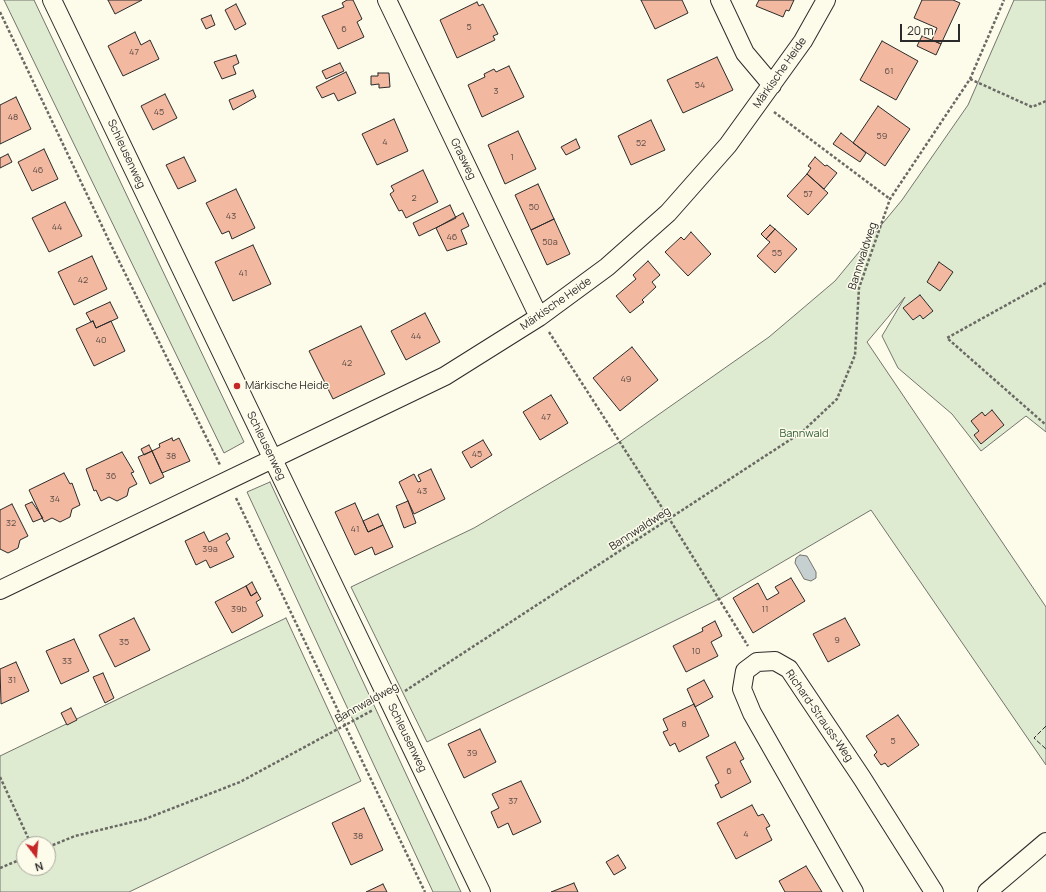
<!DOCTYPE html>
<html>
<head>
<meta charset="utf-8">
<style>
  body { margin:0 }
  #map { position:relative; width:1046px; height:892px; overflow:hidden; background:#fdfbea; font-family:Manrope,sans-serif }
  canvas { display:block }
  .north { position:absolute; left:16px; top:836px; width:40px; height:40px; box-sizing:border-box; background:#fdfbea; border:1px solid #a9a89e; border-radius:50%; rotate:164deg; font-size:11px; font-weight:700; line-height:16px; text-align:center; color:#2b2b2b }
  .north::after { content:''; display:block; margin:auto; width:14px; height:18px; background:#c62828; clip-path:polygon(50% 0,100% 100%,50% 72%,0 100%) }
  .scale { position:absolute; left:900px; top:24px; width:60px; height:18px; box-sizing:border-box; border:2px solid #2b2b2b; border-top:0; padding-left:5px; font-size:12px; line-height:14px; white-space:nowrap; color:#2b2b2b; -webkit-text-stroke:3px #fdfbea; paint-order:stroke }
</style>
</head>
<body>
<div id="map">
<canvas width="1046" height="892"></canvas>
<div class="north">N</div>
<div class="scale">20 m</div>
</div>
<script>
const g = document.querySelector('canvas').getContext('2d');
g.lineJoin = 'round';
function fillPath(path, color) { g.fillStyle = color; g.fill(path, 'evenodd'); }
const shape = rows => new Path2D(rows.map(r => 'M' + r).join(''));
function stroke(path, color, width, dash) { g.strokeStyle = color; g.lineWidth = width; g.lineCap = dash ? 'butt' : 'round'; g.setLineDash(dash || []); g.stroke(path); }
function write(font, color, halo, rows, align = 'center') {
  g.font = font + ' Manrope,sans-serif'; g.lineWidth = 3; g.setLineDash([]); g.textBaseline = 'middle'; g.strokeStyle = halo; g.fillStyle = color; for (const [text, x, y, turn = 0] of rows) {
    g.save(); g.translate(x, y); g.rotate((+turn || 0) * Math.PI / 180); g.textAlign = isNaN(turn) ? turn : align; if (halo) g.strokeText(text, 0, 0); g.fillText(text, 0, 0); g.restore();
  }
}
const green = shape([
  [4,0,34,0,244,442,224,453,4,0],
  [1014,0,1046,0,1046,432,1026,416,981,451,952,414,898,368,882,336,905,297,867,342,1046,607,1046,765,871,510,721,598,427,742,351,587,474,528,618,443,769,337,835,281,902,200,968,105,1014,0],
  [270,482,461,892,433,892,247,492,270,482],
  [286,618,361,781,129,892,0,892,0,756,286,618],
  [24,844,48,844,48,868,24,868,24,844]
]);
fillPath(green, '#deebd1');
stroke(green, '#74746e', 1);
const water = shape([
  [800,555,807,556,816,572,816,578,811,581,804,579,795,563,796,558,800,555]
]);
fillPath(water, '#c7d0d0');
stroke(water, '#74746e', 1);
const building = shape([
  [108,0,142,0,115,14,108,0],
  [347,0,353,0,362,19,357,22,364,37,338,49,322,16,344,7,342,3,347,0],
  [641,0,682,0,688,13,655,29,641,0],
  [759,0,794,0,789,11,786,10,783,17,756,6,759,0],
  [922,0,953,0,960,3,941,44,932,40,937,28,914,18,922,0],
  [477,2,479,6,483,4,498,34,493,36,495,40,457,58,440,20,477,2],
  [236,4,246,24,235,30,225,10,236,4],
  [211,15,215,25,206,29,201,19,211,15],
  [135,32,141,45,150,40,159,59,123,76,108,46,135,32],
  [922,36,941,44,936,55,917,46,922,36],
  [882,41,918,61,896,100,860,80,882,41],
  [236,55,239,63,233,66,236,74,222,79,214,62,236,55],
  [717,57,733,90,683,113,667,80,717,57],
  [340,63,344,71,326,79,322,71,340,63],
  [509,66,524,97,482,117,468,85,485,77,484,74,494,69,496,72,509,66],
  [346,72,356,93,338,101,334,93,322,98,316,87,346,72],
  [378,73,389,73,390,87,379,88,379,84,371,85,371,76,378,76,378,73],
  [253,90,256,97,233,110,229,100,253,90],
  [165,94,177,118,153,130,141,106,165,94],
  [16,97,31,129,0,144,0,105,16,97],
  [878,106,910,129,885,166,853,143,878,106],
  [394,119,408,151,377,165,362,134,394,119],
  [651,120,665,150,631,165,618,136,651,120],
  [518,131,536,169,505,184,488,145,518,131],
  [841,133,866,153,860,162,833,144,841,133],
  [576,139,580,148,566,155,561,147,576,139],
  [44,149,58,179,32,191,18,162,44,149],
  [8,154,12,162,0,168,0,158,8,154],
  [184,157,196,181,178,189,166,165,184,157],
  [815,157,825,166,827,165,837,173,824,189,807,174,811,168,808,166,815,157],
  [423,170,438,202,406,218,402,210,399,211,390,194,394,191,391,186,423,170],
  [807,174,828,193,808,215,787,196,807,174],
  [538,184,554,219,531,230,515,195,538,184],
  [236,189,255,228,232,239,229,231,222,234,206,203,236,189],
  [65,202,82,236,49,252,32,218,65,202],
  [450,205,456,218,419,236,413,223,450,205],
  [463,213,469,226,461,230,467,244,447,251,436,228,463,213],
  [554,219,570,254,547,265,531,230,554,219],
  [770,225,775,229,766,239,761,234,770,225],
  [775,229,797,249,775,273,757,256,770,242,766,239,775,229],
  [691,232,711,254,688,276,665,252,681,237,684,240,691,232],
  [253,245,271,284,233,301,215,262,253,245],
  [92,256,107,289,74,305,58,272,92,256],
  [648,261,660,275,652,282,656,287,642,300,644,302,630,313,616,296,636,279,633,275,648,261],
  [939,262,953,272,940,291,927,282,939,262],
  [920,295,933,311,923,319,920,315,913,320,903,308,920,295],
  [110,302,118,318,96,328,93,321,91,322,86,313,110,302],
  [425,313,440,342,406,360,391,331,425,313],
  [93,321,96,328,111,321,125,351,94,366,76,329,93,321],
  [361,326,385,374,333,399,309,351,361,326],
  [632,347,658,380,620,411,593,378,632,347],
  [551,395,568,423,540,440,523,412,551,395],
  [992,410,1004,425,981,444,974,435,979,431,971,421,982,412,985,416,992,410],
  [172,438,173,441,179,438,190,461,162,473,152,451,160,447,159,444,172,438],
  [483,440,492,455,471,468,462,452,483,440],
  [149,445,152,451,144,455,141,449,149,445],
  [152,451,164,477,150,484,138,457,152,451],
  [122,452,134,472,131,473,137,484,129,488,127,496,117,501,109,497,101,501,96,490,94,491,86,469,122,452],
  [431,469,445,499,414,514,399,482,414,474,418,482,421,481,418,475,431,469],
  [64,473,70,484,72,483,80,505,72,509,70,517,60,522,52,518,44,522,29,490,64,473],
  [408,501,416,523,404,528,396,506,408,501],
  [32,502,43,518,33,522,25,505,32,502],
  [355,503,368,532,383,525,393,547,375,555,372,547,355,555,335,512,355,503],
  [12,504,28,536,20,540,18,548,8,553,0,549,0,510,12,504],
  [378,514,383,525,368,532,363,521,378,514],
  [204,532,209,542,227,533,230,539,226,542,234,557,210,568,206,560,196,565,185,541,204,532],
  [791,578,805,601,753,633,733,598,758,583,767,600,779,593,775,587,791,578],
  [252,582,257,592,251,596,246,586,252,582],
  [246,586,251,596,257,592,261,599,256,602,263,616,232,633,215,602,246,586],
  [134,618,150,650,115,667,99,635,134,618],
  [845,618,860,645,828,662,813,634,845,618],
  [715,621,722,636,711,642,718,656,686,672,673,646,703,631,702,628,715,621],
  [74,639,89,671,61,684,46,651,74,639],
  [16,662,29,691,1,704,0,669,16,662],
  [103,673,114,698,105,703,93,677,103,673],
  [704,680,713,697,695,707,687,689,704,680],
  [694,704,709,736,679,752,675,743,670,746,663,732,668,730,663,719,694,704],
  [71,708,77,720,67,725,61,713,71,708],
  [898,715,919,745,888,767,885,763,881,765,874,755,877,752,866,736,898,715],
  [480,729,496,762,464,778,448,744,480,729],
  [735,742,744,759,740,761,751,782,721,798,715,785,719,783,706,757,735,742],
  [521,781,541,822,513,835,508,823,498,828,491,812,499,808,492,794,521,781],
  [752,805,758,816,763,814,770,826,766,828,772,840,736,859,717,823,752,805],
  [364,808,383,850,351,865,332,823,364,808],
  [618,855,626,868,614,875,606,862,618,855],
  [806,866,822,892,785,892,779,881,806,866],
  [574,883,578,892,551,892,574,883],
  [383,884,387,892,366,892,383,884]
]);
fillPath(building, '#f2b8a0');
stroke(building, '#2b2b2b', 1);
const minor = shape([
  [52,0,481,892],
  [387,0,539,317],
  [720,0,745,53,772,85],
  [0,590,445,376,539,317,607,267,668,213,728,145,803,41,826,0],
  [854,892,752,713,742,689,745,671,757,662,775,661,789,669,862,778,934,892],
  [987,892,1046,842]
]);
stroke(minor, '#2b2b2b', 20);
stroke(shape([
  [0,12,112,247,220,465],
  [970,79,1032,107,1046,101],
  [774,112,890,199],
  [1046,283,947,338,1046,425],
  [549,332,670,520,748,646],
  [236,498,425,892],
  [405,691,802,432,837,399,855,355,859,288,890,199,970,79,1004,0],
  [0,777,31,844],
  [48,847,75,836,145,819,240,782,373,710],
  [0,868,24,858]
]), '#6a6964', 2.5, [3, 2]);
stroke(minor, '#fdfbea', 18);
stroke(shape([
  [1046,726,1034,738,1046,749]
]), '#2b2b2b', 1, [5, 2]);
for (const [x, y, r, color] of [
  [237,386,4,"#c62828"]
]) { const dot = new Path2D(); dot.arc(x, y, r, 0, 2 * Math.PI); g.fillStyle = color; g.fill(dot); stroke(dot, '#fdfbea', 1.5); }
write('9px', '#5d4e48', null, [
  ["5",469,27],
  ["6",344,29],
  ["47",134,52],
  ["61",889,71],
  ["54",700,85],
  ["3",496,91],
  ["45",159,112],
  ["48",13,117],
  ["59",882,136],
  ["4",385,142],
  ["52",641,143],
  ["1",512,157],
  ["46",38,170],
  ["57",808,194],
  ["2",414,198],
  ["50",534,207],
  ["43",231,216],
  ["44",57,227],
  ["46",452,237],
  ["50a",550,242],
  ["55",777,253],
  ["41",243,273],
  ["42",83,280],
  ["44",416,336],
  ["40",101,340],
  ["42",347,363],
  ["49",626,379],
  ["47",546,417],
  ["45",477,454],
  ["38",171,456],
  ["36",111,476],
  ["43",422,491],
  ["34",55,499],
  ["32",11,523],
  ["41",355,529],
  ["39a",210,549],
  ["39b",239,609],
  ["11",765,609],
  ["9",837,640],
  ["35",124,642],
  ["10",696,651],
  ["33",67,661],
  ["31",12,680],
  ["8",684,724],
  ["5",893,741],
  ["39",472,753],
  ["6",729,771],
  ["37",513,801],
  ["4",746,834],
  ["38",358,836]
]);
write('11px', '#2b2b2b', '#fdfbea', [
  ["Märkische Heide",780,73,-55],
  ["Schleusenweg",126,154,65],
  ["Grasweg",463,159,64],
  ["Bannwaldweg",863,256,-72],
  ["Märkische Heide",556,304,-35],
  ["Schleusenweg",266,446,64],
  ["Bannwaldweg",640,529,-33],
  ["Bannwaldweg",367,703,-29],
  ["Richard-Strauss-Weg",819,716,55],
  ["Schleusenweg",407,738,64]
]);
write('11px', '#2b2b2b', '#fdfbea', [
  ["Märkische Heide",245,386]
], 'left');
write('11px', '#34623c', '#fdfbea', [
  ["Bannwald",804,434]
]);
</script>
</body>
</html>
